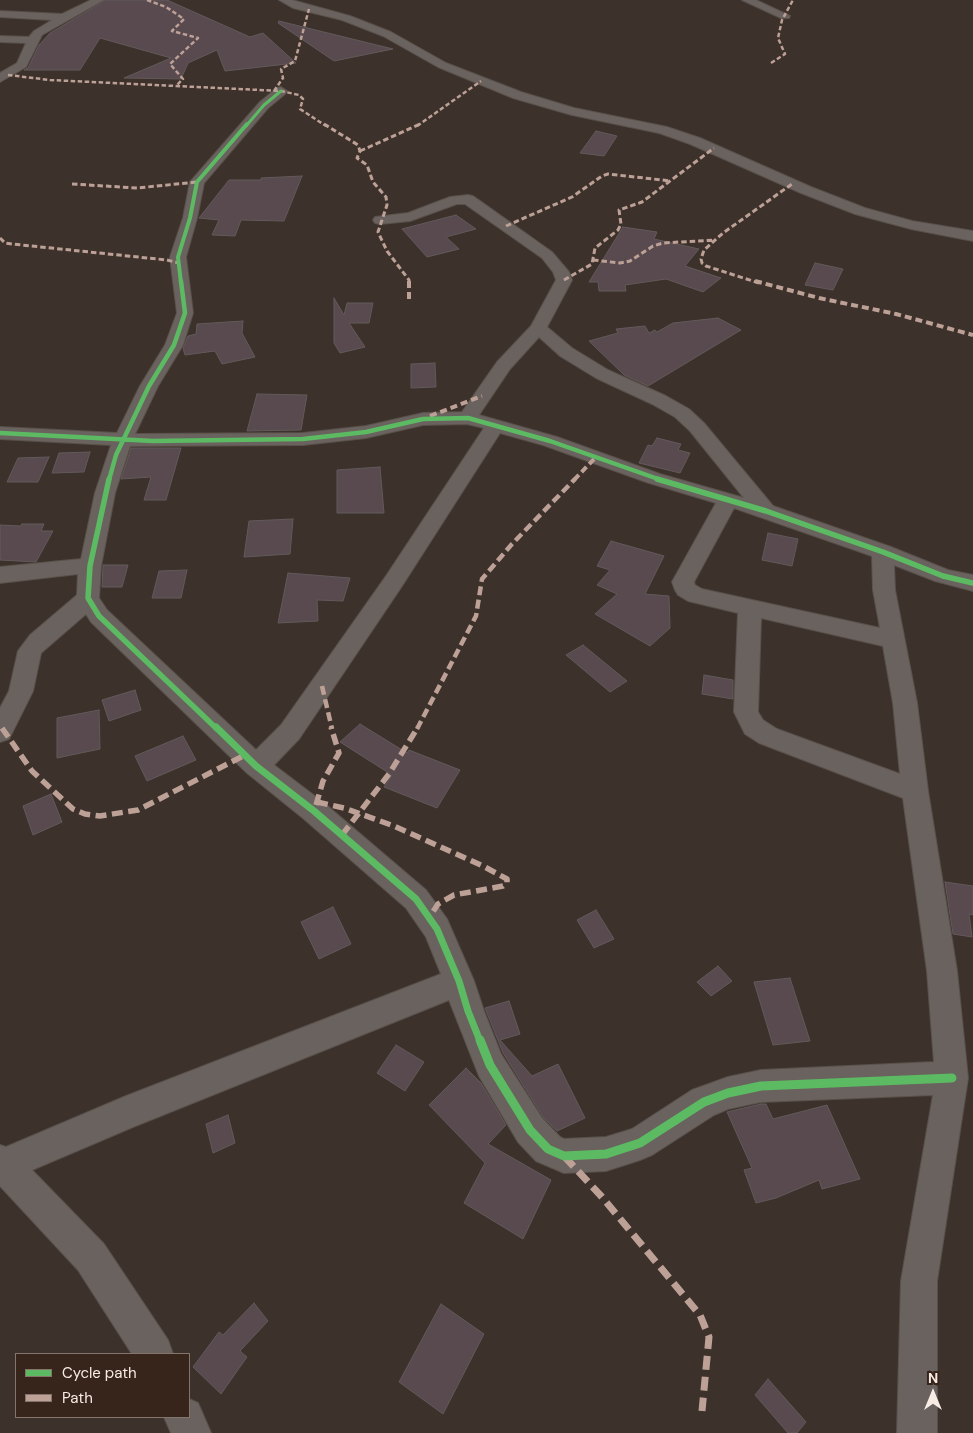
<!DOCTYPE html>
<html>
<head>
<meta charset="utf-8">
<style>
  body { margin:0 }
  #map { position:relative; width:973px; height:1433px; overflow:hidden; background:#3c312b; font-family:"DM Sans",sans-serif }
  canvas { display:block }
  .legend { position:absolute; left:15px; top:1353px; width:175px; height:65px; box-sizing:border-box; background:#37251b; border:1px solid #84746b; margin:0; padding:6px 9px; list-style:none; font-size:15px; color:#f7ebe4 }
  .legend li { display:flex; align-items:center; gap:10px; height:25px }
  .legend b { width:25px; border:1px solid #84746b }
  .north { position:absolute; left:908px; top:1368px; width:50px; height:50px; -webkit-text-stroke:4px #37251b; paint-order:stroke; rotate:0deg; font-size:14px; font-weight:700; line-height:20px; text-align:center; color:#f7ebe4 }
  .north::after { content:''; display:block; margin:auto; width:18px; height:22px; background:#f7ebe4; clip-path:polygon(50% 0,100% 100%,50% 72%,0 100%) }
</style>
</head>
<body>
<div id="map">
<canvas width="973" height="1433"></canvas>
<ul class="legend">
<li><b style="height:6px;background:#5cba63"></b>Cycle path</li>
<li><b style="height:6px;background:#bda197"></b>Path</li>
</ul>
<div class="north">N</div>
</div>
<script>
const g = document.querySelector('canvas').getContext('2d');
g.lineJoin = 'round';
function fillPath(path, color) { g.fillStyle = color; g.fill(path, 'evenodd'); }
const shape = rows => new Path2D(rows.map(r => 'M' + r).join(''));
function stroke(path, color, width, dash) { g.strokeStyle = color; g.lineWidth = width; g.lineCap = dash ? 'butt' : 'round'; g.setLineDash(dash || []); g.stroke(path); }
const building = shape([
  [106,0,167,0,250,37,263,33,296,63,225,71,217,50,188,63,181,79,124,78,171,58,100,38,80,70,24,70,28,68,39,45,50,33,106,0],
  [279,21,393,49,334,61,278,23,279,21],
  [596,131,617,136,604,156,580,153,596,131],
  [302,176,284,221,241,220,235,236,212,235,219,220,199,218,229,180,261,180,261,178,302,176],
  [456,215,476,229,446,237,459,249,427,257,402,229,456,215],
  [623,227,657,232,654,239,699,249,685,266,721,278,703,292,666,279,625,285,626,291,599,291,598,282,589,282,623,227],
  [815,263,843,269,833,290,805,285,815,263],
  [334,298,344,315,347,303,373,303,369,323,349,323,365,347,340,353,334,343,334,298],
  [718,318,741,330,648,386,624,375,589,341,618,333,616,329,645,326,649,333,655,330,657,332,673,323,718,318],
  [243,321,242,333,255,357,222,364,215,351,185,355,183,348,188,336,196,334,197,324,243,321],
  [435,363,436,387,411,388,411,364,435,363],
  [257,394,307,395,301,430,247,431,257,394],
  [657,438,681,444,678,450,690,453,680,473,639,463,648,445,652,446,657,438],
  [131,448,181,448,166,500,144,500,151,477,121,479,131,448],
  [90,452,84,472,52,473,59,453,90,452],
  [49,457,38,482,7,482,18,458,49,457],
  [380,467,384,513,337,513,337,470,380,467],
  [293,519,290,554,244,557,249,521,293,519],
  [22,524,44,524,41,531,53,531,36,562,0,560,0,525,21,526,22,524],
  [768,533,798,539,792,566,762,560,768,533],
  [611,541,664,556,645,594,669,596,670,628,650,646,595,614,617,594,597,585,610,570,597,566,611,541],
  [103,565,128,565,122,587,102,587,103,565],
  [187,570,181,598,152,598,159,571,187,570],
  [288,573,350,578,343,601,317,600,318,621,278,623,288,573],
  [583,645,627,681,610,692,566,655,583,645],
  [704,675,733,680,733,699,702,694,704,675],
  [135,690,141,710,109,721,102,700,135,690],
  [99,710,100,749,57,758,57,718,99,710],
  [360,724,407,753,409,750,460,770,437,808,384,787,392,775,340,742,360,724],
  [183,736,196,760,147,781,135,756,183,736],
  [51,794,62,822,33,835,23,806,51,794],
  [945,882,973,886,973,915,969,914,972,937,953,934,945,882],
  [333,907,351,944,319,959,301,922,333,907],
  [596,910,614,939,594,948,577,920,596,910],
  [718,966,732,981,711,996,697,982,718,966],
  [790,978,810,1041,773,1045,754,982,790,978],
  [509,1001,520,1034,500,1040,532,1076,558,1064,585,1118,557,1131,543,1117,503,1053,485,1008,509,1001],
  [396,1045,424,1062,405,1091,377,1073,396,1045],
  [466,1068,481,1083,506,1125,488,1144,551,1180,523,1239,464,1203,485,1163,429,1105,466,1068],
  [761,1104,766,1104,773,1119,827,1105,860,1179,822,1189,819,1180,776,1198,756,1203,744,1170,752,1168,727,1112,761,1104],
  [228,1115,235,1143,213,1153,206,1124,228,1115],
  [254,1303,268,1321,240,1351,247,1357,221,1394,193,1367,219,1332,223,1335,254,1303],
  [441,1304,484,1334,443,1414,399,1382,441,1304],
  [768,1379,806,1422,797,1433,788,1433,755,1395,768,1379]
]);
fillPath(building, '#594a4f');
stroke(building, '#625a5a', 1);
const minor = shape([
  [91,0,104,0,42,35,26,67,0,82,0,73,17,63,26,43,0,42,0,36,29,37,34,31,52,20,0,17,0,11,62,14,91,0],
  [279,0,292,0,350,16,391,32,446,63,521,92,574,108,667,127,700,138,811,187,865,208,912,221,973,231,973,241,911,229,855,214,801,193,690,144,659,133,572,115,513,98,438,67,383,36,342,20,293,8,279,0],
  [742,0,756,0,790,16,789,18,781,18,742,0],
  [281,87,287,91,285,94,268,108,204,183,197,218,186,257,193,313,183,345,158,386,135,434,303,433,366,426,423,413,462,412,497,362,531,326,556,280,553,272,542,258,465,204,457,204,410,221,380,224,375,223,373,220,375,217,408,213,450,197,468,195,473,196,552,252,569,272,572,280,547,327,572,348,608,370,666,396,689,409,704,423,773,506,891,547,948,570,973,575,973,591,935,581,894,565,895,590,917,703,928,791,957,971,968,1078,937,1281,937,1433,897,1433,901,1281,933,1095,761,1102,728,1109,714,1115,652,1155,640,1160,606,1171,564,1173,536,1161,518,1142,479,1076,449,1000,133,1127,32,1170,104,1244,168,1340,173,1354,132,1354,78,1270,0,1186,0,1145,6,1147,126,1096,441,974,426,937,406,908,304,819,247,773,91,622,86,614,41,653,33,691,9,739,0,742,0,708,9,691,18,651,30,635,77,595,78,574,0,583,0,567,81,559,95,493,111,445,0,439,0,427,117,433,140,386,165,345,177,313,170,257,183,218,190,182,260,102,277,88,281,87],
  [539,337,560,356,596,378,652,404,675,417,690,431,744,498,660,474,557,437,479,415,510,369,539,337],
  [467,424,484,428,386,576,281,725,256,750,107,610,99,598,101,566,115,493,130,446,303,445,366,438,423,425,467,424],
  [500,433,543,445,646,482,716,503,672,582,675,590,678,595,688,601,738,613,734,712,745,734,759,743,903,798,927,971,934,1062,761,1070,728,1077,692,1090,632,1129,606,1137,564,1139,560,1137,542,1118,501,1054,484,1011,474,981,447,919,426,890,324,803,274,765,299,739,402,586,500,433],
  [734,508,872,556,873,590,880,628,702,589,695,585,694,582,734,508],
  [761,618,883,646,893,703,900,774,777,729,763,720,758,712,761,618],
  [189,1399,198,1403,211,1433,171,1433,164,1417,189,1417,189,1399]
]);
stroke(minor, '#59504a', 2);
fillPath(minor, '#6a625e');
stroke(shape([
  [147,0,166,7,184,19,172,31,198,38,170,64,183,79,177,85],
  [771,63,785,54,778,38,782,20,793,0],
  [8,75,50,80,281,91,299,95,303,99,300,109,326,126],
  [274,91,283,78,281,69,295,61,309,9],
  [417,126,481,81]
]), '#bda197', 2.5, [4.5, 2.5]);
stroke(shape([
  [324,124,358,145,360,151,357,158,367,165,373,182,386,197,387,205,378,232,387,251,409,280,409,283],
  [360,151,420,124],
  [72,184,137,188,197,182],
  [506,226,572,197,602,176,608,174,671,181],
  [0,238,5,243,12,244,167,260,179,263],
  [593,260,620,263,630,261,653,246,663,243,715,240],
  [564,280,592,264,595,248,618,230,621,224,619,210,642,202,714,148],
  [759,283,706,266,702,263,701,259,704,250,723,233,792,184]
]), '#bda197', 3, [5.5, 3]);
stroke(shape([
  [409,281,409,300],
  [755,281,819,298,896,314,973,335],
  [430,416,482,396],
  [574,480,596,457]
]), '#bda197', 4, [7, 4]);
stroke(shape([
  [322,686,332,729],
  [417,729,476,616,482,579,512,544,575,479]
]), '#bda197', 4.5, [9, 4.5]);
stroke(shape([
  [2,728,32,771,73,809,85,814,100,816,138,810,245,755],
  [317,802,344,808,394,826,483,866,507,879,507,883,503,886,454,895,438,904,429,918],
  [316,805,323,781,339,753,331,727],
  [342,835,389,774,418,727]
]), '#bda197', 5.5, [11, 5.5]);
stroke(shape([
  [564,1156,602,1197,700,1315,709,1337,702,1411]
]), '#bda197', 7, [14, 7]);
stroke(shape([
  [246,126,264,105,281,91]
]), '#5cba63', 3);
stroke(shape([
  [181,283,178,257,190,218,197,182,247,124]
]), '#5cba63', 4);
stroke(shape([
  [0,433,153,441,303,439,366,432,423,419,468,418,550,441,661,480],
  [109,480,116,455,149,386,174,345,185,313,181,281]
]), '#5cba63', 4.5);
stroke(shape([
  [109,479,90,566,88,598,99,616,217,729],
  [657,479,766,511,883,552,943,576,973,583]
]), '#5cba63', 5.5);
stroke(shape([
  [216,727,256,766,314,811,416,899,437,929,459,981,468,1011,480,1041]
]), '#5cba63', 7);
stroke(shape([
  [480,1040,490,1065,530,1130,548,1149,564,1156,606,1154,640,1143,704,1102,728,1093,761,1086,952,1078]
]), '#5cba63', 9);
</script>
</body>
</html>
